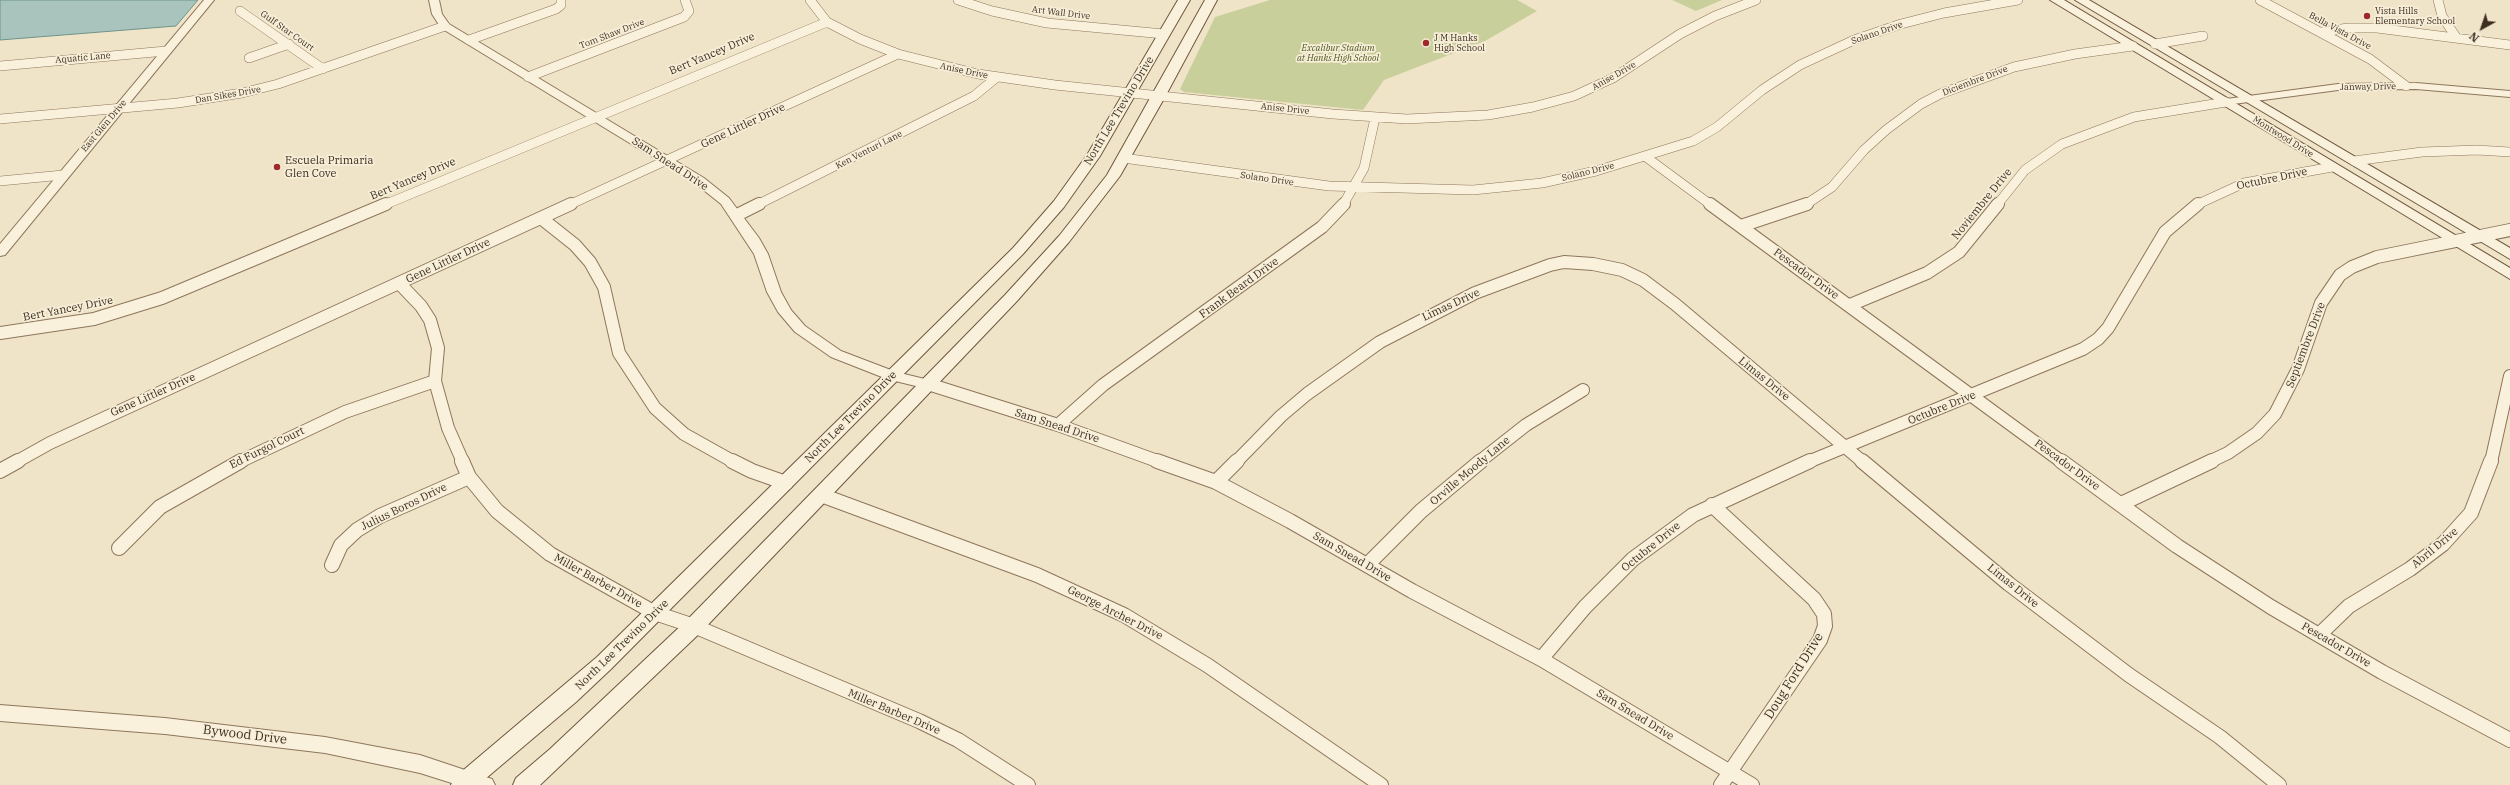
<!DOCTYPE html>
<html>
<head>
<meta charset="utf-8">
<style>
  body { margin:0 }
  #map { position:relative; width:2510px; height:785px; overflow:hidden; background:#f0e4c8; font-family:"IBM Plex Serif",serif }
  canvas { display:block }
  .north { position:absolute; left:2462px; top:8px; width:40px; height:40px; -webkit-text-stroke:3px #f7eed8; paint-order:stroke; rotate:220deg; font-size:11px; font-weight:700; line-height:16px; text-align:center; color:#3d2e20 }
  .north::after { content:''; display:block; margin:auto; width:14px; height:18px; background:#3d2e20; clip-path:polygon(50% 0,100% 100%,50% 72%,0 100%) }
</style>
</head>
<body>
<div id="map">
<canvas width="2510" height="785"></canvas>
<div class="north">N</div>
</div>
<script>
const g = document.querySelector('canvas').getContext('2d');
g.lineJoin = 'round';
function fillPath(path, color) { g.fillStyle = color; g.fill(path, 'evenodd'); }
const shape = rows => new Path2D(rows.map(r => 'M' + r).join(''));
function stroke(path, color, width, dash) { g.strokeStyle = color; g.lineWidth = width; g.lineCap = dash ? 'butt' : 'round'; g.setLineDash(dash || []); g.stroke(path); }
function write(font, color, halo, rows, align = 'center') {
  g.font = font + ' "IBM Plex Serif",serif'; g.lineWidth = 3.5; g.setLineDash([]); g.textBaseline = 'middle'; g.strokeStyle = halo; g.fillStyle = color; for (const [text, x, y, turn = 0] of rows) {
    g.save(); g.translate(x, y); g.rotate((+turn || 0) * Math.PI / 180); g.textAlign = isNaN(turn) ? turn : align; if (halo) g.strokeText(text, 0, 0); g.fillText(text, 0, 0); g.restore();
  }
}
fillPath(shape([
  [1270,0,1517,0,1537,11,1485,41,1384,80,1363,110,1184,92,1180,89,1215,17],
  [1672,0,1722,0,1696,11]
]), '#c9cf9b');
const water = shape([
  [0,0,198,0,176,26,0,40,0,0]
]);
fillPath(water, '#a9c4bc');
stroke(water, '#6f938a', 1);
const minorFar2 = shape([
  [810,0,827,22,860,39,898,54,978,74,1055,85,1333,114,1407,119,1488,115,1533,107,1574,96,1613,78,1680,34,1715,16,1756,0],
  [958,0,992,11,1047,23,1164,34],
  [2260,0,2370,59,2406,86],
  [2438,0,2442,16,2456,37],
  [240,11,323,69],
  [2322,32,2348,28,2377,28,2510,45],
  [469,40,556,9,561,5,561,0],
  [2155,44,2203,36],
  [249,58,289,44],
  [0,66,166,51],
  [528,77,684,17,689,11,685,0],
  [0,119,178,103,242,93,278,84,445,26],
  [1646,157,1711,205],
  [1123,158,1329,186,1473,190,1542,183,1596,171,1693,141,1717,127,1762,90,1800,65,1854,40,1901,24,1944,13,2018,0],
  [2354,161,2422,152,2477,150,2510,152],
  [0,181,63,175],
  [384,205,827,22],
  [569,205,898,54],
  [757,205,974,96,997,77],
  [1343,205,1364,168,1375,118],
  [1805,205,1832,187,1864,150,1886,130,1921,104,1940,94,2014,67,2075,54,2133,46],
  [1997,205,2025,170,2062,144,2134,117,2226,102],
  [2196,205,2244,183,2332,167]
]);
const minorFar1 = shape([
  [1710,204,2062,462],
  [737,215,759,204],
  [541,218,575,245,590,262,604,287,619,353,655,408,684,434,734,462],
  [1741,226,1807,204],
  [399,283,421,306,430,320,438,348,435,381,448,428,463,462],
  [1850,305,1927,273,1959,252,1998,204],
  [0,333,94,319,162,298,386,204],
  [928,384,1058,425,1160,462],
  [1058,425,1103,385,1322,227,1344,204],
  [16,462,50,443,571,204],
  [239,462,345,412,435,381],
  [1236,462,1281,416,1307,394,1380,342,1475,293,1550,265,1564,262,1593,264,1622,270,1643,280,1675,304,1863,462],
  [1479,462,1526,425,1583,390],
  [1808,462,2083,349,2098,339,2108,328,2165,232,2198,204],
  [2209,462,2228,453,2257,433,2275,414,2298,369,2321,303,2340,275,2352,267,2377,257,2510,230],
  [2491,462,2510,376]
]);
const minor = shape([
  [462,461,469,477,497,511,550,554,655,613,694,626,919,721,958,740,1028,785],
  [732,461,752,471,786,483],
  [1157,461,1216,482,1290,521,1412,591,1541,659,1752,785],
  [1862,461,2009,584,2129,675,2220,737,2279,785],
  [2061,461,2177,546,2271,607,2382,672,2510,740],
  [0,471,18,461],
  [1216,482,1237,461],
  [821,495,1037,575,1124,615,1207,665,1381,785],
  [2121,504,2212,461],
  [1712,505,1814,599,1824,614,1825,626,1820,640,1721,785],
  [119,548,160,507,241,461],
  [332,565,341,545,357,530,380,516,469,477],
  [1367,565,1421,511,1481,461],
  [2319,635,2349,606,2410,569,2443,544,2471,513,2491,461],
  [1541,659,1585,607,1633,559,1693,515,1810,461]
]);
const tertiary = shape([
  [204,0,214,0,5,255,0,256,0,244,204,0],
  [429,0,439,0,442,14,449,24,704,178,729,198,759,238,768,254,781,292,791,310,805,326,841,351,896,372,933,381,935,384,933,387,928,389,887,379,831,357,795,332,778,312,767,292,754,254,721,204,696,184,664,164,441,28,432,14,429,0],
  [2416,83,2510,91,2510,97,2416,89,2338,90,2226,105,2220,102,2226,99,2338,84,2416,83],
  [0,705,165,718,325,737,420,755,492,779,495,785,458,785,420,773,325,753,165,734,0,721,0,705]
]);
const secondary = shape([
  [1178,0,1190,0,1100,156,1064,207,1023,254,611,669,576,702,478,785,451,785,454,778,597,657,1013,248,1054,201,1087,155,1178,0],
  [1205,0,1217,0,1166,95,1120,176,1069,242,1017,301,701,632,540,785,513,785,516,778,550,749,687,620,1005,295,1059,236,1107,175,1205,0],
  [2050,0,2064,0,2510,268,2510,279,2050,0],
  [2075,0,2089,0,2510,248,2510,259,2075,0]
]);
stroke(minorFar2, '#8d765c', 10);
stroke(minorFar1, '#8d765c', 14);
stroke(minor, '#8d765c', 16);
stroke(tertiary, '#8d765c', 2);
stroke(secondary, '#6f573f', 2);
stroke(minorFar2, '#faf1dc', 9);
stroke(minorFar1, '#faf1dc', 12);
stroke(minor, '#faf1dc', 14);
fillPath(tertiary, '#faf1dc');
fillPath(secondary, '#faf1dc');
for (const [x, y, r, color] of [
  [2367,16,4,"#9e2a2b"],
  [1426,43,4,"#9e2a2b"],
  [277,167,4,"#9e2a2b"]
]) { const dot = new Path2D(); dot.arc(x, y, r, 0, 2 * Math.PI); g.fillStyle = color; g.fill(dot); stroke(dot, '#f7eed8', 1.5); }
write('9px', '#3d2e20', '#f7eed8', [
  ["Vista Hills",2375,11],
  ["Elementary School",2375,21],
  ["J M Hanks",1434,38],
  ["High School",1434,48]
], 'left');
write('9px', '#3d2e20', '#f7eed8', [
  ["Art Wall Drive",1061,13,7],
  ["Gulf Star Court",287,31,35],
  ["Bella Vista Drive",2340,31,28],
  ["Solano Drive",1877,33,-19],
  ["Tom Shaw Drive",612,34,-21],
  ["Aquatic Lane",83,58,-5],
  ["Anise Drive",964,71,12],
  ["Anise Drive",1614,76,-30],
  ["Diciembre Drive",1975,81,-21],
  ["Janway Drive",2368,87,-1],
  ["Dan Sikes Drive",228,95,-10],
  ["Anise Drive",1285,109,6],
  ["East Glen Drive",104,126,-50],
  ["Montwood Drive",2283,137,32],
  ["Ken Venturi Lane",869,150,-27],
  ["Solano Drive",1588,172,-14],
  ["Solano Drive",1267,179,8]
]);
write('italic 9px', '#4d5a26', '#f7eed8', [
  ["Excalibur Stadium",1338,48],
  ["at Hanks High School",1338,58]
]);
write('11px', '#3d2e20', '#f7eed8', [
  ["Bert Yancey Drive",712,54,-23],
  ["North Lee Trevino Drive",1119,111,-59],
  ["Gene Littler Drive",743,126,-25],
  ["Sam Snead Drive",670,164,33],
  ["Bert Yancey Drive",413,179,-23],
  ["Octubre Drive",2272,179,-12],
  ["Noviembre Drive",1982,204,-51],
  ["Gene Littler Drive",448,261,-25],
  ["Pescador Drive",1806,274,36],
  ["Frank Beard Drive",1239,288,-36],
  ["Limas Drive",1451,305,-25],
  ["Bert Yancey Drive",68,309,-11],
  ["Septiembre Drive",2306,345,-69],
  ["Limas Drive",1764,379,39],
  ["Gene Littler Drive",153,395,-24],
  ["Octubre Drive",1942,408,-22],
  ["North Lee Trevino Drive",851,417,-45],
  ["Sam Snead Drive",1057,426,18],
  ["Ed Furgol Court",267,448,-26],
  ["Pescador Drive",2067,465,36],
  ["Orville Moody Lane",1470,471,-40],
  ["Julius Boros Drive",404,507,-26],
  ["Octubre Drive",1651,547,-39],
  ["Abril Drive",2435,548,-40],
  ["Sam Snead Drive",1352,557,30],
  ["Miller Barber Drive",598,581,29],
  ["Limas Drive",2013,586,39],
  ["George Archer Drive",1115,613,27],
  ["North Lee Trevino Drive",622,645,-44],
  ["Pescador Drive",2336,645,30],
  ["Miller Barber Drive",894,712,23],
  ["Sam Snead Drive",1635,715,31]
]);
write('11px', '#3d2e20', '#f7eed8', [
  ["Escuela Primaria",285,161],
  ["Glen Cove",285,174]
], 'left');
write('13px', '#3d2e20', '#f7eed8', [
  ["Doug Ford Drive",1794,676,-58],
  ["Bywood Drive",245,735,7]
]);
</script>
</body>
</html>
